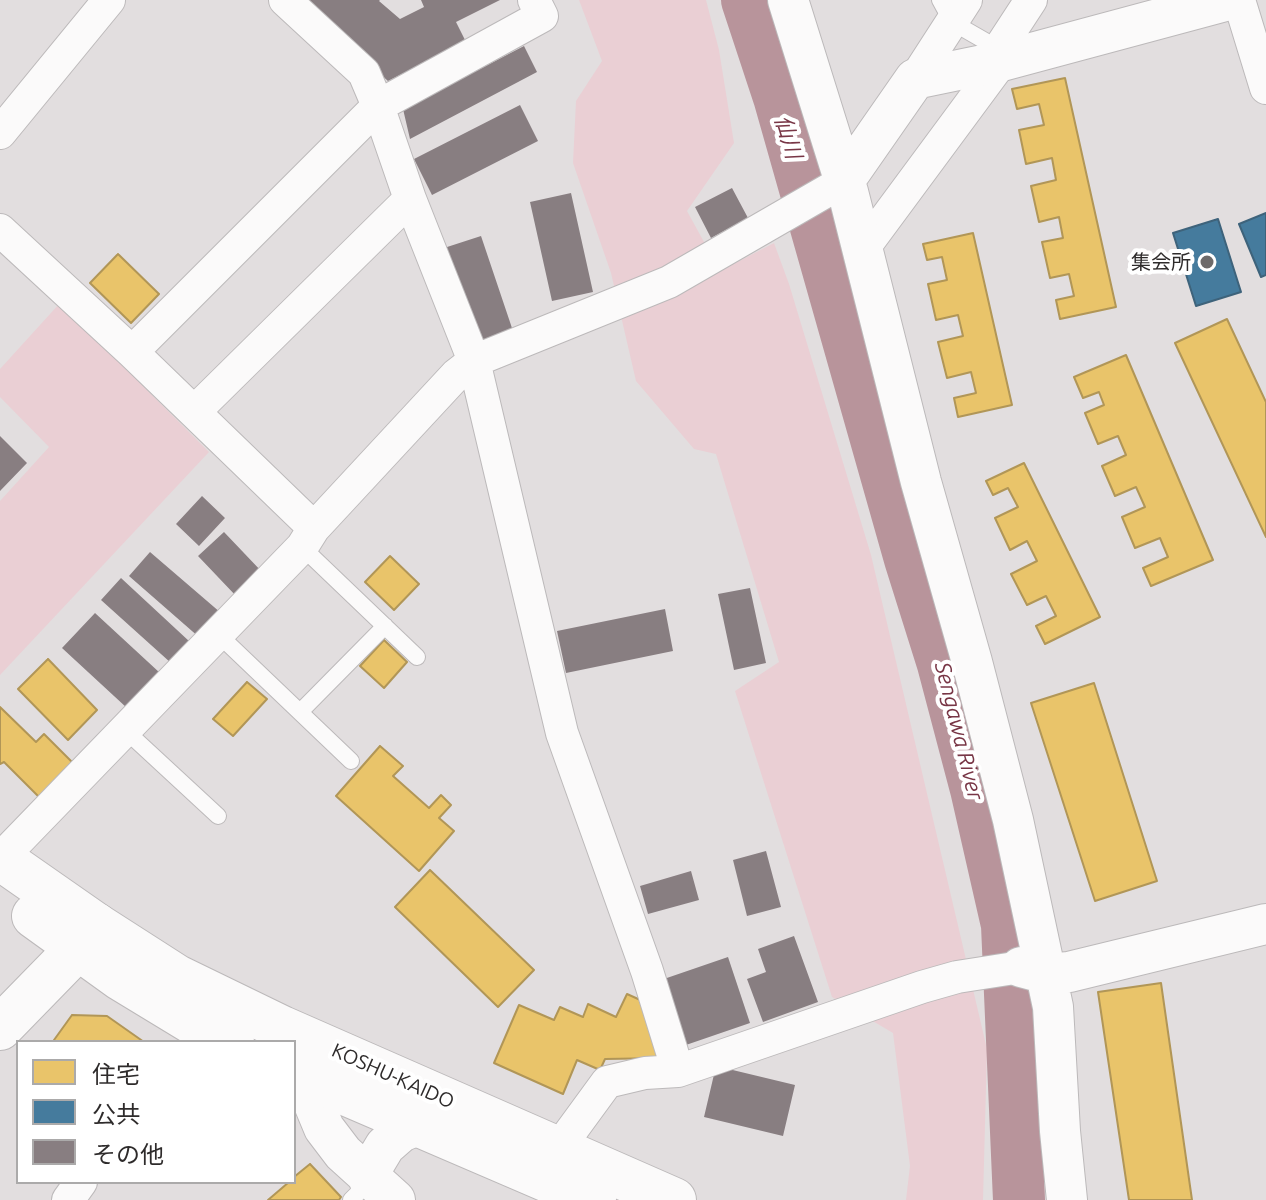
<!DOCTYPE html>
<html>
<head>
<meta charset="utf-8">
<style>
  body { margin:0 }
  #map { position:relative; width:1266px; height:1200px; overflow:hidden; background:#e2dedf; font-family:Ubuntu,"Noto Sans JP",sans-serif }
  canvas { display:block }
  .legend { position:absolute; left:16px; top:1040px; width:280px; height:144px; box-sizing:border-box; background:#fff; border:2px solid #abaaaa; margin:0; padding:10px 14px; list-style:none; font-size:24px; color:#2e2b2b }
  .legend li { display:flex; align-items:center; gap:16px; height:40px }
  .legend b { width:40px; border:2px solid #abaaaa }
</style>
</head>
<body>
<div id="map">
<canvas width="1266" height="1200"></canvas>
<ul class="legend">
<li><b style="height:22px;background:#e9c46a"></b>住宅</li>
<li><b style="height:22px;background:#457b9d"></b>公共</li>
<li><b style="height:22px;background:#887e81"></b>その他</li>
</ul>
</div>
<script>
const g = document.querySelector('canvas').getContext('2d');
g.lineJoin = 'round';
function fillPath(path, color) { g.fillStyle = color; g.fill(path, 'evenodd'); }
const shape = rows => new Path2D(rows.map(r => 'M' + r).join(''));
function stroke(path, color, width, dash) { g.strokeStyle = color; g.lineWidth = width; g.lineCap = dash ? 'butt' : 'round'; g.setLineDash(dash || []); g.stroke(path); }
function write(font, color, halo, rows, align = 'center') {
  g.font = font + ' Ubuntu,"Noto Sans JP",sans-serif'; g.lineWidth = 8; g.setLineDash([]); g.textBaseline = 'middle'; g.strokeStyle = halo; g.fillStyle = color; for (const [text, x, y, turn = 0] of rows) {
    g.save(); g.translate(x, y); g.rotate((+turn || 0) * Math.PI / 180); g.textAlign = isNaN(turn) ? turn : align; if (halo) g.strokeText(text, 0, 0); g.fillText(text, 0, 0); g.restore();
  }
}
fillPath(shape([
  [579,0,706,0,719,50,734,143,687,211,720,271,774,243,789,284,871,555,987,1049,983,1200,906,1200,910,1166,893,1033,832,997,735,691,779,662,716,454,694,449,636,381,611,273,573,163,576,101,602,61],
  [60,303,209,452,0,675,0,501,49,447,0,397,0,369]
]), '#eacfd4');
const homes = shape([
  [1065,78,1116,307,1060,319,1056,300,1074,296,1069,274,1050,278,1042,242,1063,238,1059,217,1039,222,1031,186,1056,180,1052,158,1026,164,1019,130,1044,125,1039,104,1017,109,1012,89,1065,78],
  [973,233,1012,405,958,417,954,398,976,393,971,372,947,378,938,342,963,336,958,315,936,320,928,284,947,280,942,257,927,260,923,244,973,233],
  [118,254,159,294,131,323,90,283,118,254],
  [1227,319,1266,402,1266,537,1175,343,1227,319],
  [1126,355,1213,560,1151,586,1143,568,1168,557,1160,538,1135,548,1122,517,1145,507,1136,487,1115,496,1102,466,1126,455,1118,436,1098,444,1085,413,1104,405,1099,392,1083,398,1074,377,1126,355],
  [1024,463,1100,617,1045,644,1036,626,1056,616,1046,596,1027,605,1011,574,1037,561,1027,541,1010,550,995,518,1018,507,1008,488,993,495,986,481,1024,463],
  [390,556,419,584,394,610,365,582,390,556],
  [384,640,407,662,384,688,360,666,384,640],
  [48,659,97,710,68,740,18,689,48,659],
  [247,682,267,699,233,736,213,719,247,682],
  [1094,683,1157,881,1095,901,1031,703,1094,683],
  [0,707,36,742,44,734,74,764,41,799,4,762,0,764,0,707],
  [380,746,403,766,393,776,429,808,441,795,451,805,439,818,454,831,419,871,336,796,380,746],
  [430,870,534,970,498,1007,395,907,430,870],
  [1161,983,1192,1200,1129,1200,1098,992,1161,983],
  [627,994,647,1003,663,1058,605,1059,600,1070,577,1060,563,1094,494,1063,519,1005,554,1020,560,1007,583,1017,588,1004,616,1017,627,994],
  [72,1015,107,1016,144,1042,57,1042,54,1040,72,1015],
  [310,1164,341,1197,339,1200,268,1200,289,1182,294,1182,294,1177,310,1164]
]);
fillPath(homes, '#e9c46a');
stroke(homes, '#b19657', 2);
const public = shape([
  [1266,213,1266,275,1261,277,1239,224,1266,213],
  [1218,219,1241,292,1196,306,1173,233,1218,219]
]);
fillPath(public, '#457b9d');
stroke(public, '#3e637b', 2);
stroke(shape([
  [747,0,779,97,910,559,943,664,976,789,1007,925,1019,1200]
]), '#b8949b', 52);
fillPath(shape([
  [307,0,380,0,379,1,400,19,424,7,421,0,500,0,456,22,466,42,388,81,303,4],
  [524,46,537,72,410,139,403,109],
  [520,105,538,141,432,195,414,159],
  [732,188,748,218,711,238,695,207],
  [571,193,593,292,552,301,530,202],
  [481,236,514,334,477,346,444,248],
  [0,436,27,463,0,491],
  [202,496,225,518,199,546,176,524],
  [224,532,263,573,237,597,198,556],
  [150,552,221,613,200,638,129,576],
  [121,578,190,642,171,663,101,600],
  [750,588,766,663,734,670,718,594],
  [665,609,673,651,566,673,557,631],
  [95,613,160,673,127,708,62,648],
  [766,851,781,907,747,916,733,860],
  [691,871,699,900,648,914,640,886],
  [794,936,818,1002,763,1022,747,979,766,972,758,949],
  [728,957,750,1023,683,1046,661,980],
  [716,1066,795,1085,783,1136,704,1117]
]), '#887e81');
const service = shape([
  [940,0,952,22,999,49],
  [302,547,417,657],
  [218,634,351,761],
  [300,712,385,626],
  [125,730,218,816],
  [351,1200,357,1194,367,1176]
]);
const minor = shape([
  [285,0,364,73,378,106,410,199,474,361,562,733,647,971,678,1071],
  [1239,0,1266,88],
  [915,79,966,0],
  [0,133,109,0],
  [0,230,132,352,314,528],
  [863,249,1002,61,999,49,1031,0],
  [132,352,378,106,542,16,534,0],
  [194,412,410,199],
  [1,858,302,547,314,528,456,375,474,361,669,282,844,181],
  [558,1149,607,1082,645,1073,678,1071,922,987,957,977,1021,967],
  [68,1200,81,1182]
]);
const tertiary = shape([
  [788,0,848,192,921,482,972,662,1013,820,1053,1007,1060,1131,1067,1200],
  [844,181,915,79,1002,61,1229,0],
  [1021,967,1047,974,1069,972,1266,924],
  [294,1056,324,1128,343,1153,395,1200],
  [367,1176,385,1146,401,1132,420,1124]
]);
const secondary = shape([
  [0,1028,77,949,96,925]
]);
const trunk = shape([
  [0,858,96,925,177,977,282,1028,674,1200],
  [34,916,120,978,199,1026,232,1042],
  [294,1071,594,1200]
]);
stroke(service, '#bcb9ba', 18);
stroke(minor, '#bcb9ba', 34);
stroke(tertiary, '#bcb9ba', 42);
stroke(secondary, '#bcb9ba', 46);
stroke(trunk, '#bcb9ba', 46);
stroke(service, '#fbfafa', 16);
stroke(minor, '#fbfafa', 32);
stroke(tertiary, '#fbfafa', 40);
stroke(secondary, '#fbfafa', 44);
stroke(trunk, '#fbfafa', 44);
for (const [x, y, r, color] of [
  [1207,262,8,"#6d6a6a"]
]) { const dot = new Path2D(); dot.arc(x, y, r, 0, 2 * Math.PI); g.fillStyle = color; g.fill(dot); stroke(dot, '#fff', 3); }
write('20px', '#2e2b2b', '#fff', [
  ["集会所",1191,262]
], 'right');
write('20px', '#2e2b2b', '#fff', [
  ["KOSHU-KAIDO",393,1076,24]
]);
write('italic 22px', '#783646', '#fff', [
  ["仙川",788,137,73],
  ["Sengawa River",959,731,76]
]);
</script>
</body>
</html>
